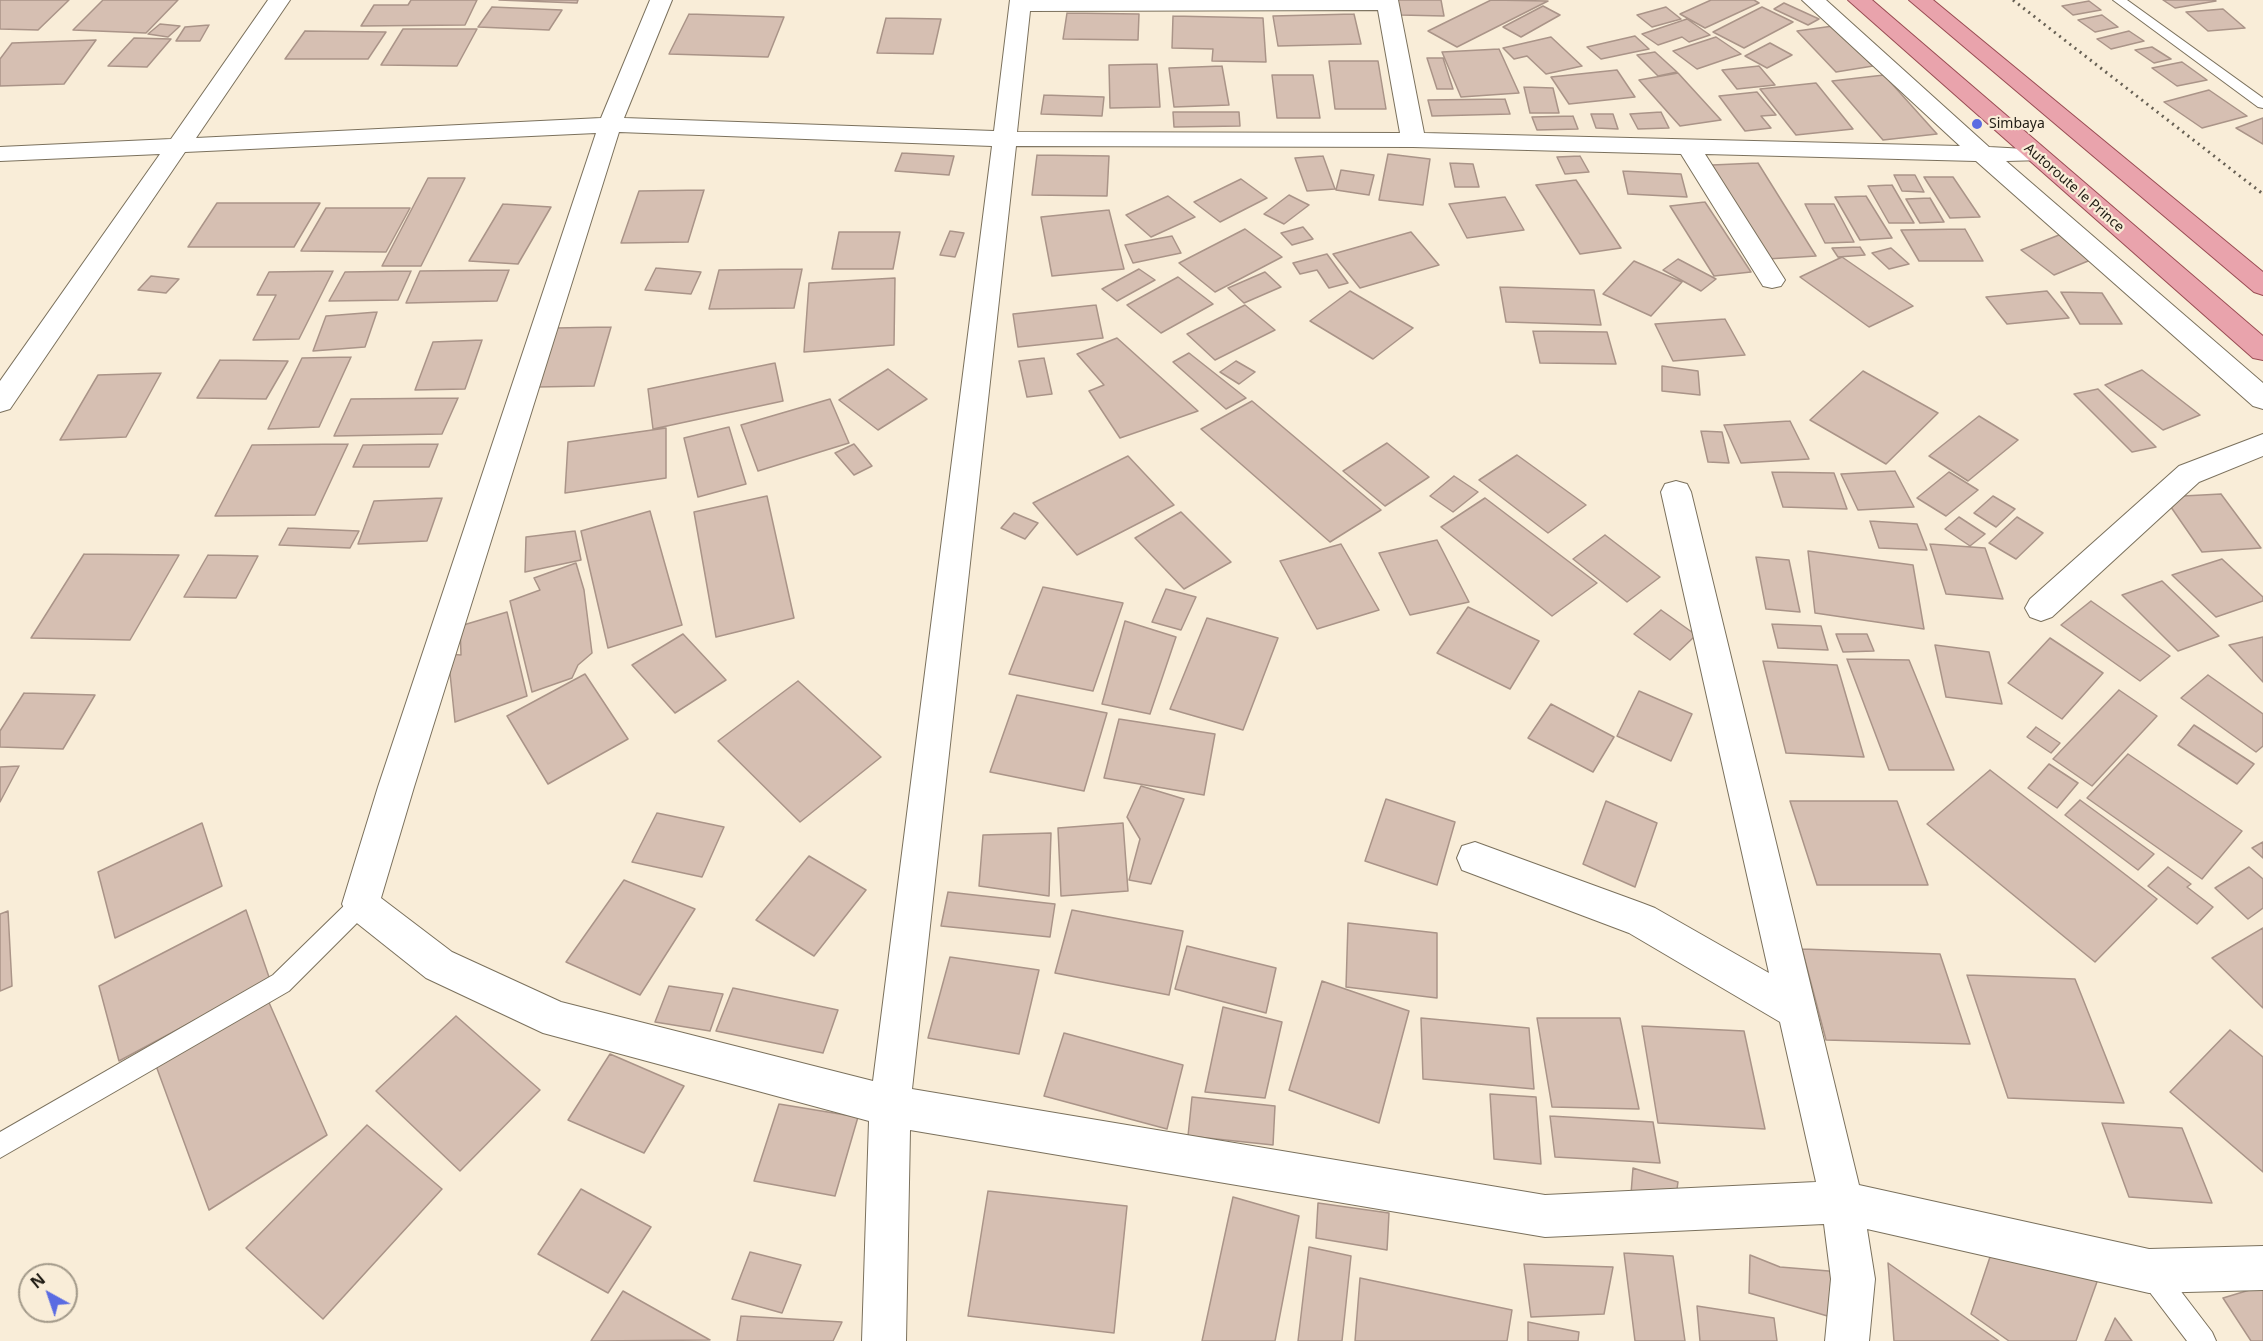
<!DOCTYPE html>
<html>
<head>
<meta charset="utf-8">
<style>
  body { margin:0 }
  #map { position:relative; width:2263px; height:1341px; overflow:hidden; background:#f9edd8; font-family:"Noto Sans",sans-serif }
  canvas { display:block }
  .north { position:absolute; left:18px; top:1263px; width:60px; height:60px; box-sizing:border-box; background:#f9edd8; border:2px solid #a39a8a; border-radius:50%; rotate:320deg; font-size:16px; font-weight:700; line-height:24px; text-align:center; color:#211d15 }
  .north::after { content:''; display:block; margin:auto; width:21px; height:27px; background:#5a6be2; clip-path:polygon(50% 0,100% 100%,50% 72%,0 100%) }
</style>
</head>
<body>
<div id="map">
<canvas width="2263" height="1341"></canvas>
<div class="north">N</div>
</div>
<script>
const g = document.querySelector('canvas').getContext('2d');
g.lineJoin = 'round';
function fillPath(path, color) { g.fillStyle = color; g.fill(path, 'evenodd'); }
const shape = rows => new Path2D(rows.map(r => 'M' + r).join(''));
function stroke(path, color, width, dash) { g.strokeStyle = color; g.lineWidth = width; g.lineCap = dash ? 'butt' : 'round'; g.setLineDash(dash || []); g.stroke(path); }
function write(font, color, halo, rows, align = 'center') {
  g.font = font + ' "Noto Sans",sans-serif'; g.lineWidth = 4.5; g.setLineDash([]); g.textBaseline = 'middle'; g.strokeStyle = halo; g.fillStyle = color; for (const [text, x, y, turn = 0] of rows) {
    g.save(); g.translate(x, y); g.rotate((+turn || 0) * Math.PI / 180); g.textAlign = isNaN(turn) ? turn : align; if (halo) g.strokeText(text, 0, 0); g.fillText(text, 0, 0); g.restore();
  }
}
const building = shape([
  [0,0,69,0,38,30,0,29,0,0],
  [103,0,178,0,146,33,73,30,103,0],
  [411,0,477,0,465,25,361,26,374,5,408,5,411,0],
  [499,0,578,0,577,3,499,0],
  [1398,0,1441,0,1444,16,1400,15,1398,0],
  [1491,0,1548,1,1457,47,1428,31,1491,0],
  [1711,0,1754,0,1759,3,1705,28,1680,14,1711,0],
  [2163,0,2214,0,2216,1,2175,8,2163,0],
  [2089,1,2101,10,2073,15,2062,6,2089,1],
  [1784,3,1819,19,1808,25,1774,9,1784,3],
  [1543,6,1560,15,1521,37,1503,27,1543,6],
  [492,7,562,10,549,30,478,27,492,7],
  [1666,7,1681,19,1652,27,1637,15,1666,7],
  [1762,7,1793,22,1744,48,1713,32,1762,7],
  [2223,9,2245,28,2208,31,2186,12,2223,9],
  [1067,13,1139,14,1138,40,1063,39,1067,13],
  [689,14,784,17,768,57,669,54,689,14],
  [1354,14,1361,44,1278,46,1273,16,1354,14],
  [2102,15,2118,27,2095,32,2078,20,2102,15],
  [1173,16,1263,18,1266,62,1212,61,1213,49,1172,48,1173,16],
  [886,18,941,19,933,54,877,53,886,18],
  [1687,19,1710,35,1689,42,1682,37,1658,45,1642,34,1687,19],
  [160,24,180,26,168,37,148,34,160,24],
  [209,25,200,41,176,41,185,27,209,25],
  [1833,26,1873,66,1836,72,1797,31,1833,26],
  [403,29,477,29,457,66,381,65,403,29],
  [305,31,386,32,368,59,285,59,305,31],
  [2129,31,2144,41,2111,49,2097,39,2129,31],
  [1635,36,1649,49,1601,59,1587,47,1635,36],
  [1551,37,1582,66,1546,74,1527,56,1514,59,1503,48,1551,37],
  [1716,37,1741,54,1697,69,1673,51,1716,37],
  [134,38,171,39,147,67,108,66,134,38],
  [96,40,64,84,0,86,0,59,12,43,96,40],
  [1770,43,1792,55,1767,68,1745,56,1770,43],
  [2152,47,2171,59,2154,63,2135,50,2152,47],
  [1499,49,1519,93,1461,97,1442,52,1499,49],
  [1655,52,1677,72,1658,76,1637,55,1655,52],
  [1427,58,1443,58,1453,89,1437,89,1427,58],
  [1329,61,1378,61,1386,109,1335,109,1329,61],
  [2182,62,2207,80,2177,86,2152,68,2182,62],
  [1157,64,1160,107,1110,108,1109,65,1157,64],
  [1222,66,1229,105,1174,107,1169,68,1222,66],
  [1759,66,1775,85,1737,89,1722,70,1759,66],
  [1617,70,1635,97,1569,104,1551,77,1617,70],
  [1678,73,1721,120,1680,126,1639,80,1678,73],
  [1272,75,1313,75,1320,118,1277,118,1272,75],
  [1884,75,1937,134,1883,140,1832,81,1884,75],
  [1816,83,1853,129,1796,135,1760,89,1816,83],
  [1524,87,1553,88,1559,113,1530,113,1524,87],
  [2209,90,2247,116,2202,128,2164,102,2209,90],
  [1757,92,1776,115,1761,116,1771,128,1745,131,1719,96,1757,92],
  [1044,95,1104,97,1102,116,1041,114,1044,95],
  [1505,99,1510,114,1432,116,1428,100,1505,99],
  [1173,112,1239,112,1240,126,1174,127,1173,112],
  [1661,112,1669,128,1638,129,1630,114,1661,112],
  [1591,114,1613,114,1618,129,1596,128,1591,114],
  [1573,116,1578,129,1537,130,1532,117,1573,116],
  [2263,118,2263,144,2236,128,2263,118],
  [902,153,954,156,949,175,895,171,902,153],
  [1388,154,1430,159,1423,205,1379,200,1388,154],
  [1037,155,1109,156,1107,196,1032,195,1037,155],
  [1323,156,1335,189,1307,191,1295,158,1323,156],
  [1580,156,1589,172,1565,174,1557,157,1580,156],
  [1450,163,1473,164,1479,187,1455,187,1450,163],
  [1758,163,1816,256,1767,259,1712,165,1758,163],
  [1341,170,1374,175,1369,195,1336,190,1341,170],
  [1623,171,1681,174,1687,197,1628,194,1623,171],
  [1894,175,1915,175,1924,192,1902,191,1894,175],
  [1924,177,1953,177,1980,217,1950,218,1924,177],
  [428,178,465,178,421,266,382,266,428,178],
  [1241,179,1267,198,1220,222,1194,202,1241,179],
  [1576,180,1621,248,1580,254,1536,185,1576,180],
  [1892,185,1914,223,1889,223,1868,186,1892,185],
  [704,190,688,242,621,243,639,191,704,190],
  [1289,195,1309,205,1284,224,1264,214,1289,195],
  [1168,196,1195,217,1151,237,1126,215,1168,196],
  [1866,196,1892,238,1860,240,1835,197,1866,196],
  [1505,197,1524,230,1467,238,1449,204,1505,197],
  [1930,198,1944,222,1920,223,1906,199,1930,198],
  [1705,202,1751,272,1714,276,1670,206,1705,202],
  [217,203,320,203,294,247,188,247,217,203],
  [503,204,551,207,518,264,469,261,503,204],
  [1805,204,1834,204,1854,242,1825,243,1805,204],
  [326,208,410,208,386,252,301,251,326,208],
  [1109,210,1124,269,1052,276,1041,217,1109,210],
  [1303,227,1313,239,1292,245,1281,233,1303,227],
  [1245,229,1282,257,1215,292,1179,263,1245,229],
  [1965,229,1983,261,1919,261,1901,230,1965,229],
  [950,231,964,233,955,257,940,255,950,231],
  [839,232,900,232,893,269,832,269,839,232],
  [1411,232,1439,265,1360,288,1333,254,1411,232],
  [2059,235,2093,259,2054,275,2021,250,2059,235],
  [1172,236,1181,253,1133,263,1125,245,1172,236],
  [1860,247,1865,255,1838,257,1832,248,1860,247],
  [1891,248,1909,264,1889,269,1872,253,1891,248],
  [1327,254,1348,283,1329,288,1317,270,1300,274,1293,263,1327,254],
  [1842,257,1913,306,1869,327,1800,277,1842,257],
  [1678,259,1716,279,1701,291,1663,270,1678,259],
  [1634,261,1682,282,1651,316,1603,294,1634,261],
  [656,268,701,272,691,294,645,290,656,268],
  [802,269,794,308,709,309,719,270,802,269],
  [1139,269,1155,280,1117,301,1102,289,1139,269],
  [509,270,497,301,406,303,420,271,509,270],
  [333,271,299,339,253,340,276,295,257,295,269,272,333,271],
  [411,271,398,300,329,301,345,272,411,271],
  [1265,272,1281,287,1244,303,1228,288,1265,272],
  [151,276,179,279,166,293,138,290,151,276],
  [1178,277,1213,304,1161,333,1127,305,1178,277],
  [895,278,894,345,804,352,809,283,895,278],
  [1500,287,1594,290,1601,325,1506,322,1500,287],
  [1350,291,1413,328,1373,359,1310,321,1350,291],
  [2047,291,2069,318,2007,324,1986,297,2047,291],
  [2061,292,2102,293,2122,324,2080,324,2061,292],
  [1096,305,1103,338,1018,347,1013,314,1096,305],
  [1245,305,1275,330,1215,360,1187,334,1245,305],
  [377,312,365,347,313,351,326,316,377,312],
  [1725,319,1745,355,1673,361,1655,324,1725,319],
  [611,327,594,386,536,387,555,328,611,327],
  [1533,331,1607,332,1616,364,1540,363,1533,331],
  [1117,338,1198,411,1120,438,1089,391,1104,385,1077,354,1117,338],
  [482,340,465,389,415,390,433,342,482,340],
  [1189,353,1246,398,1226,409,1173,362,1189,353],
  [351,357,319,427,268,429,302,358,351,357],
  [1044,358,1052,394,1027,397,1019,361,1044,358],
  [220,360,288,361,266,399,197,398,220,360],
  [1236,361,1255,372,1239,384,1220,372,1236,361],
  [775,363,783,401,653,429,648,389,775,363],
  [1662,366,1698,371,1700,395,1662,391,1662,366],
  [888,369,927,399,878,430,839,400,888,369],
  [2142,370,2200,415,2163,430,2105,385,2142,370],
  [1863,371,1938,413,1886,464,1810,420,1863,371],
  [161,373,126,437,60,440,98,375,161,373],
  [2098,389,2156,447,2132,452,2074,394,2098,389],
  [458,398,442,434,334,436,351,399,458,398],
  [830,399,849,443,758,471,741,425,830,399],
  [1252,401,1381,510,1330,542,1201,429,1252,401],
  [1979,416,2018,440,1968,481,1929,456,1979,416],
  [1790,421,1809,459,1741,463,1724,425,1790,421],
  [729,427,746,484,698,497,684,438,729,427],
  [666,428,666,478,565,493,568,442,666,428],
  [1701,431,1722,432,1729,463,1708,462,1701,431],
  [1387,443,1429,477,1385,506,1343,471,1387,443],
  [348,444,315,515,215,516,252,445,348,444],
  [438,444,429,467,353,467,363,445,438,444],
  [854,444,872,466,854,475,835,453,854,444],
  [1517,455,1586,505,1548,533,1479,480,1517,455],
  [1128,456,1174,505,1077,555,1033,503,1128,456],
  [1895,471,1914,507,1858,510,1841,474,1895,471],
  [1772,472,1834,473,1847,509,1783,507,1772,472],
  [1949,472,1978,490,1946,516,1917,498,1949,472],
  [1454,476,1478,492,1453,512,1430,496,1454,476],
  [2221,494,2261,548,2202,552,2164,497,2221,494],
  [767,496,794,618,716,637,694,512,767,496],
  [1993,496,2015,509,1996,527,1974,513,1993,496],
  [442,498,427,541,358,544,374,501,442,498],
  [1485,498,1597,583,1552,616,1441,527,1485,498],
  [650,511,682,625,608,648,581,531,650,511],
  [1181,512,1231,562,1184,589,1135,538,1181,512],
  [1014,513,1038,523,1025,539,1001,528,1014,513],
  [1959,517,1985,534,1970,546,1945,529,1959,517],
  [2017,517,2043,533,2016,559,1989,543,2017,517],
  [1870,521,1917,524,1927,550,1879,548,1870,521],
  [288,528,359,531,350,548,279,545,288,528],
  [575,531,581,560,525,572,526,537,575,531],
  [1605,535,1660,577,1627,602,1573,559,1605,535],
  [1437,540,1469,602,1410,615,1379,553,1437,540],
  [1341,544,1379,610,1317,629,1280,561,1341,544],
  [1930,544,1985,548,2003,599,1946,594,1930,544],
  [1808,551,1913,565,1924,629,1815,613,1808,551],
  [84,554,179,555,130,640,31,638,84,554],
  [208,555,258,556,236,598,184,597,208,555],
  [1756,557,1789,560,1800,612,1766,609,1756,557],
  [2222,559,2263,597,2263,601,2216,617,2172,575,2222,559],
  [576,563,584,590,592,653,578,665,572,678,532,692,510,601,540,590,534,578,576,563],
  [2162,581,2219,636,2178,651,2122,595,2162,581],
  [1043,587,1123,603,1093,691,1009,674,1043,587],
  [1166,589,1196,597,1181,630,1152,622,1166,589],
  [2091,601,2170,656,2140,681,2061,625,2091,601],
  [1468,607,1539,641,1510,689,1437,653,1468,607],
  [1661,610,1696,635,1670,660,1634,634,1661,610],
  [507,612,527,696,455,722,448,654,461,655,460,626,507,612],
  [1207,618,1278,638,1243,730,1170,709,1207,618],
  [1125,621,1176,637,1150,714,1102,704,1125,621],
  [1772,624,1821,626,1828,650,1778,648,1772,624],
  [683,634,726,680,675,713,632,665,683,634],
  [1836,634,1867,634,1874,651,1843,652,1836,634],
  [2263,637,2263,682,2229,645,2263,637],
  [2050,638,2103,673,2062,719,2008,683,2050,638],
  [1935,645,1989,652,2002,704,1946,697,1935,645],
  [1847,659,1909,660,1954,770,1889,770,1847,659],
  [1763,661,1837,665,1864,757,1786,753,1763,661],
  [585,674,628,739,548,784,507,716,585,674],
  [2208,675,2263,714,2263,746,2256,752,2181,698,2208,675],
  [798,681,881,757,800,822,718,741,798,681],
  [2119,690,2157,716,2092,786,2053,759,2119,690],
  [1639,691,1692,714,1671,761,1617,736,1639,691],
  [24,693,95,695,63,749,0,747,0,731,24,693],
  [1017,695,1107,713,1084,791,990,772,1017,695],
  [1551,704,1614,737,1593,772,1528,738,1551,704],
  [1119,719,1215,734,1204,795,1104,778,1119,719],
  [2194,725,2254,764,2237,784,2178,745,2194,725],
  [2036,727,2060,743,2051,753,2027,737,2036,727],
  [2128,754,2242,831,2202,879,2087,798,2128,754],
  [2049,764,2078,783,2057,808,2028,788,2049,764],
  [19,766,0,802,0,767,19,766],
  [1990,770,2157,899,2095,962,1927,824,1990,770],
  [1141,786,1184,799,1151,884,1129,880,1140,839,1127,817,1141,786],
  [1386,799,1455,822,1437,885,1365,861,1386,799],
  [2080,800,2154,854,2138,870,2065,815,2080,800],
  [1606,801,1657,823,1635,887,1583,864,1606,801],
  [1790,801,1897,801,1928,885,1817,885,1790,801],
  [657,813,724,827,702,877,632,862,657,813],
  [202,823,222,886,115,938,98,872,202,823],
  [1123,823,1128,891,1061,896,1058,828,1123,823],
  [1051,833,1049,896,979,886,983,835,1051,833],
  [2263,842,2263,858,2252,848,2263,842],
  [809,856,866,890,814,956,756,920,809,856],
  [2168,867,2191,884,2187,887,2213,907,2197,924,2148,886,2168,867],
  [2249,867,2263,879,2263,908,2248,919,2215,888,2249,867],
  [624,880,695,909,640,995,566,962,624,880],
  [948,892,1055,904,1050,937,941,926,948,892],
  [246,910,270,980,119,1061,99,986,246,910],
  [1072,910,1183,931,1169,995,1055,973,1072,910],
  [8,911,12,986,0,991,0,914,8,911],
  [1348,923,1437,933,1437,998,1346,987,1348,923],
  [2263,928,2263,1008,2212,958,2263,928],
  [1187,946,1276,968,1266,1013,1175,989,1187,946],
  [1802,949,1940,954,1970,1044,1826,1040,1802,949],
  [950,957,1039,970,1019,1054,928,1038,950,957],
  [1967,975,2075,979,2124,1103,2008,1098,1967,975],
  [1322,981,1409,1011,1379,1123,1289,1090,1322,981],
  [669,986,723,994,710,1031,655,1022,669,986],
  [733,988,838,1010,823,1053,716,1031,733,988],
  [267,998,327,1135,209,1210,155,1063,267,998],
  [1223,1007,1282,1022,1265,1098,1205,1092,1223,1007],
  [456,1016,540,1090,460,1171,376,1091,456,1016],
  [1421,1018,1529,1028,1534,1089,1423,1079,1421,1018],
  [1537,1018,1620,1018,1639,1109,1552,1107,1537,1018],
  [1642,1026,1744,1031,1765,1129,1658,1123,1642,1026],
  [2230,1030,2263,1057,2263,1172,2170,1092,2230,1030],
  [1064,1033,1183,1065,1167,1129,1044,1096,1064,1033],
  [610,1054,684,1086,644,1153,568,1120,610,1054],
  [1490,1094,1536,1097,1541,1164,1494,1159,1490,1094],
  [1192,1097,1275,1106,1273,1145,1188,1136,1192,1097],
  [779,1104,858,1117,835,1196,754,1181,779,1104],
  [1550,1116,1653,1122,1660,1163,1555,1157,1550,1116],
  [2102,1123,2182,1128,2212,1203,2129,1197,2102,1123],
  [367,1125,442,1189,323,1319,246,1248,367,1125],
  [1633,1168,1678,1182,1675,1203,1631,1194,1633,1168],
  [581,1189,651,1227,608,1293,538,1254,581,1189],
  [988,1191,1127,1206,1114,1333,968,1316,988,1191],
  [1233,1197,1299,1216,1275,1341,1202,1341,1233,1197],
  [1318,1203,1389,1213,1387,1250,1316,1238,1318,1203],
  [1309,1247,1351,1256,1342,1341,1298,1341,1309,1247],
  [1993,1248,2098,1279,2076,1341,2009,1341,1971,1314,1993,1248],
  [750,1252,801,1265,782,1313,732,1299,750,1252],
  [1624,1253,1673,1256,1685,1341,1635,1341,1624,1253],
  [1750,1255,1780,1267,1841,1272,1841,1320,1749,1293,1750,1255],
  [1888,1263,1999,1341,1894,1341,1888,1263],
  [1524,1264,1613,1267,1604,1314,1531,1317,1524,1264],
  [1360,1278,1512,1310,1507,1341,1355,1341,1360,1278],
  [2263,1286,2263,1341,2251,1341,2223,1298,2263,1286],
  [623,1291,710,1340,591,1341,623,1291],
  [1697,1306,1774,1318,1777,1341,1700,1341,1697,1306],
  [741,1316,842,1322,833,1341,737,1341,741,1316],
  [2115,1318,2132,1341,2105,1341,2115,1318],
  [1528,1322,1579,1332,1578,1341,1528,1341,1528,1322]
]);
fillPath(building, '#d6bfb2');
stroke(building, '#aa9488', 1.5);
const lane = shape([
  [2113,0,2127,0,2263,98,2263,108,2258,107,2113,0],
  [361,894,369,897,372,904,369,911,289,991,0,1158,0,1132,273,975,353,897,361,894],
  [2151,1260,2160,1264,2212,1332,2216,1341,2187,1341,2142,1282,2138,1273,2142,1264,2151,1260]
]);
const street = shape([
  [268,0,290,0,196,138,601,118,650,0,672,0,624,118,994,131,1010,0,1398,0,1424,133,1960,146,1802,0,1826,0,1989,147,2044,150,2048,155,2044,160,2006,161,2263,383,2263,409,2253,406,1976,161,1705,154,1785,280,1781,286,1772,288,1763,286,1681,154,1413,147,1016,146,912,1089,1545,1195,1816,1182,1780,1022,1629,933,1462,870,1457,858,1462,846,1475,842,1642,903,1655,908,1769,973,1661,492,1665,484,1676,481,1687,484,1691,492,1859,1185,2149,1249,2263,1246,2263,1290,2149,1293,1867,1229,1875,1279,1869,1341,1825,1341,1831,1279,1824,1224,1545,1237,910,1130,906,1341,862,1341,869,1121,543,1033,426,978,348,916,342,904,378,787,596,133,185,152,10,409,0,412,0,381,160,154,0,161,0,147,171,139,268,0],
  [1378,10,1400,133,1017,132,1030,11,1378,10],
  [619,132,992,146,873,1081,561,1002,452,952,381,898,414,787,619,132],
  [2263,434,2263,456,2199,482,2052,617,2041,621,2030,617,2025,608,2030,599,2179,466,2263,434]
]);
const primary = shape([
  [1848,0,1872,0,2263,336,2263,360,2253,358,1848,0],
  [1909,0,1933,0,2263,272,2263,295,2254,292,1909,0]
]);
stroke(lane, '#7b715d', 2);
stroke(street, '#7b715d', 2);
stroke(primary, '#994c53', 2);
fillPath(lane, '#fff');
fillPath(street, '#fff');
fillPath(primary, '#e9a3ac');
stroke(shape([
  [2013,0,2263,194]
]), '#676054', 3, [2, 4.5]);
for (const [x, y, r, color] of [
  [1977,124,6,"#5a6be2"]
]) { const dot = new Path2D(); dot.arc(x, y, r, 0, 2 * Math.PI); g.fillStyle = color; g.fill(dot); stroke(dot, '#f9edd8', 2); }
write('14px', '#211d15', '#f9edd8', [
  ["Simbaya",1989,124]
], 'left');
write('14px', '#211d15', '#f9edd8', [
  ["Autoroute le Prince",2074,188,41]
]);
</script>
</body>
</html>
